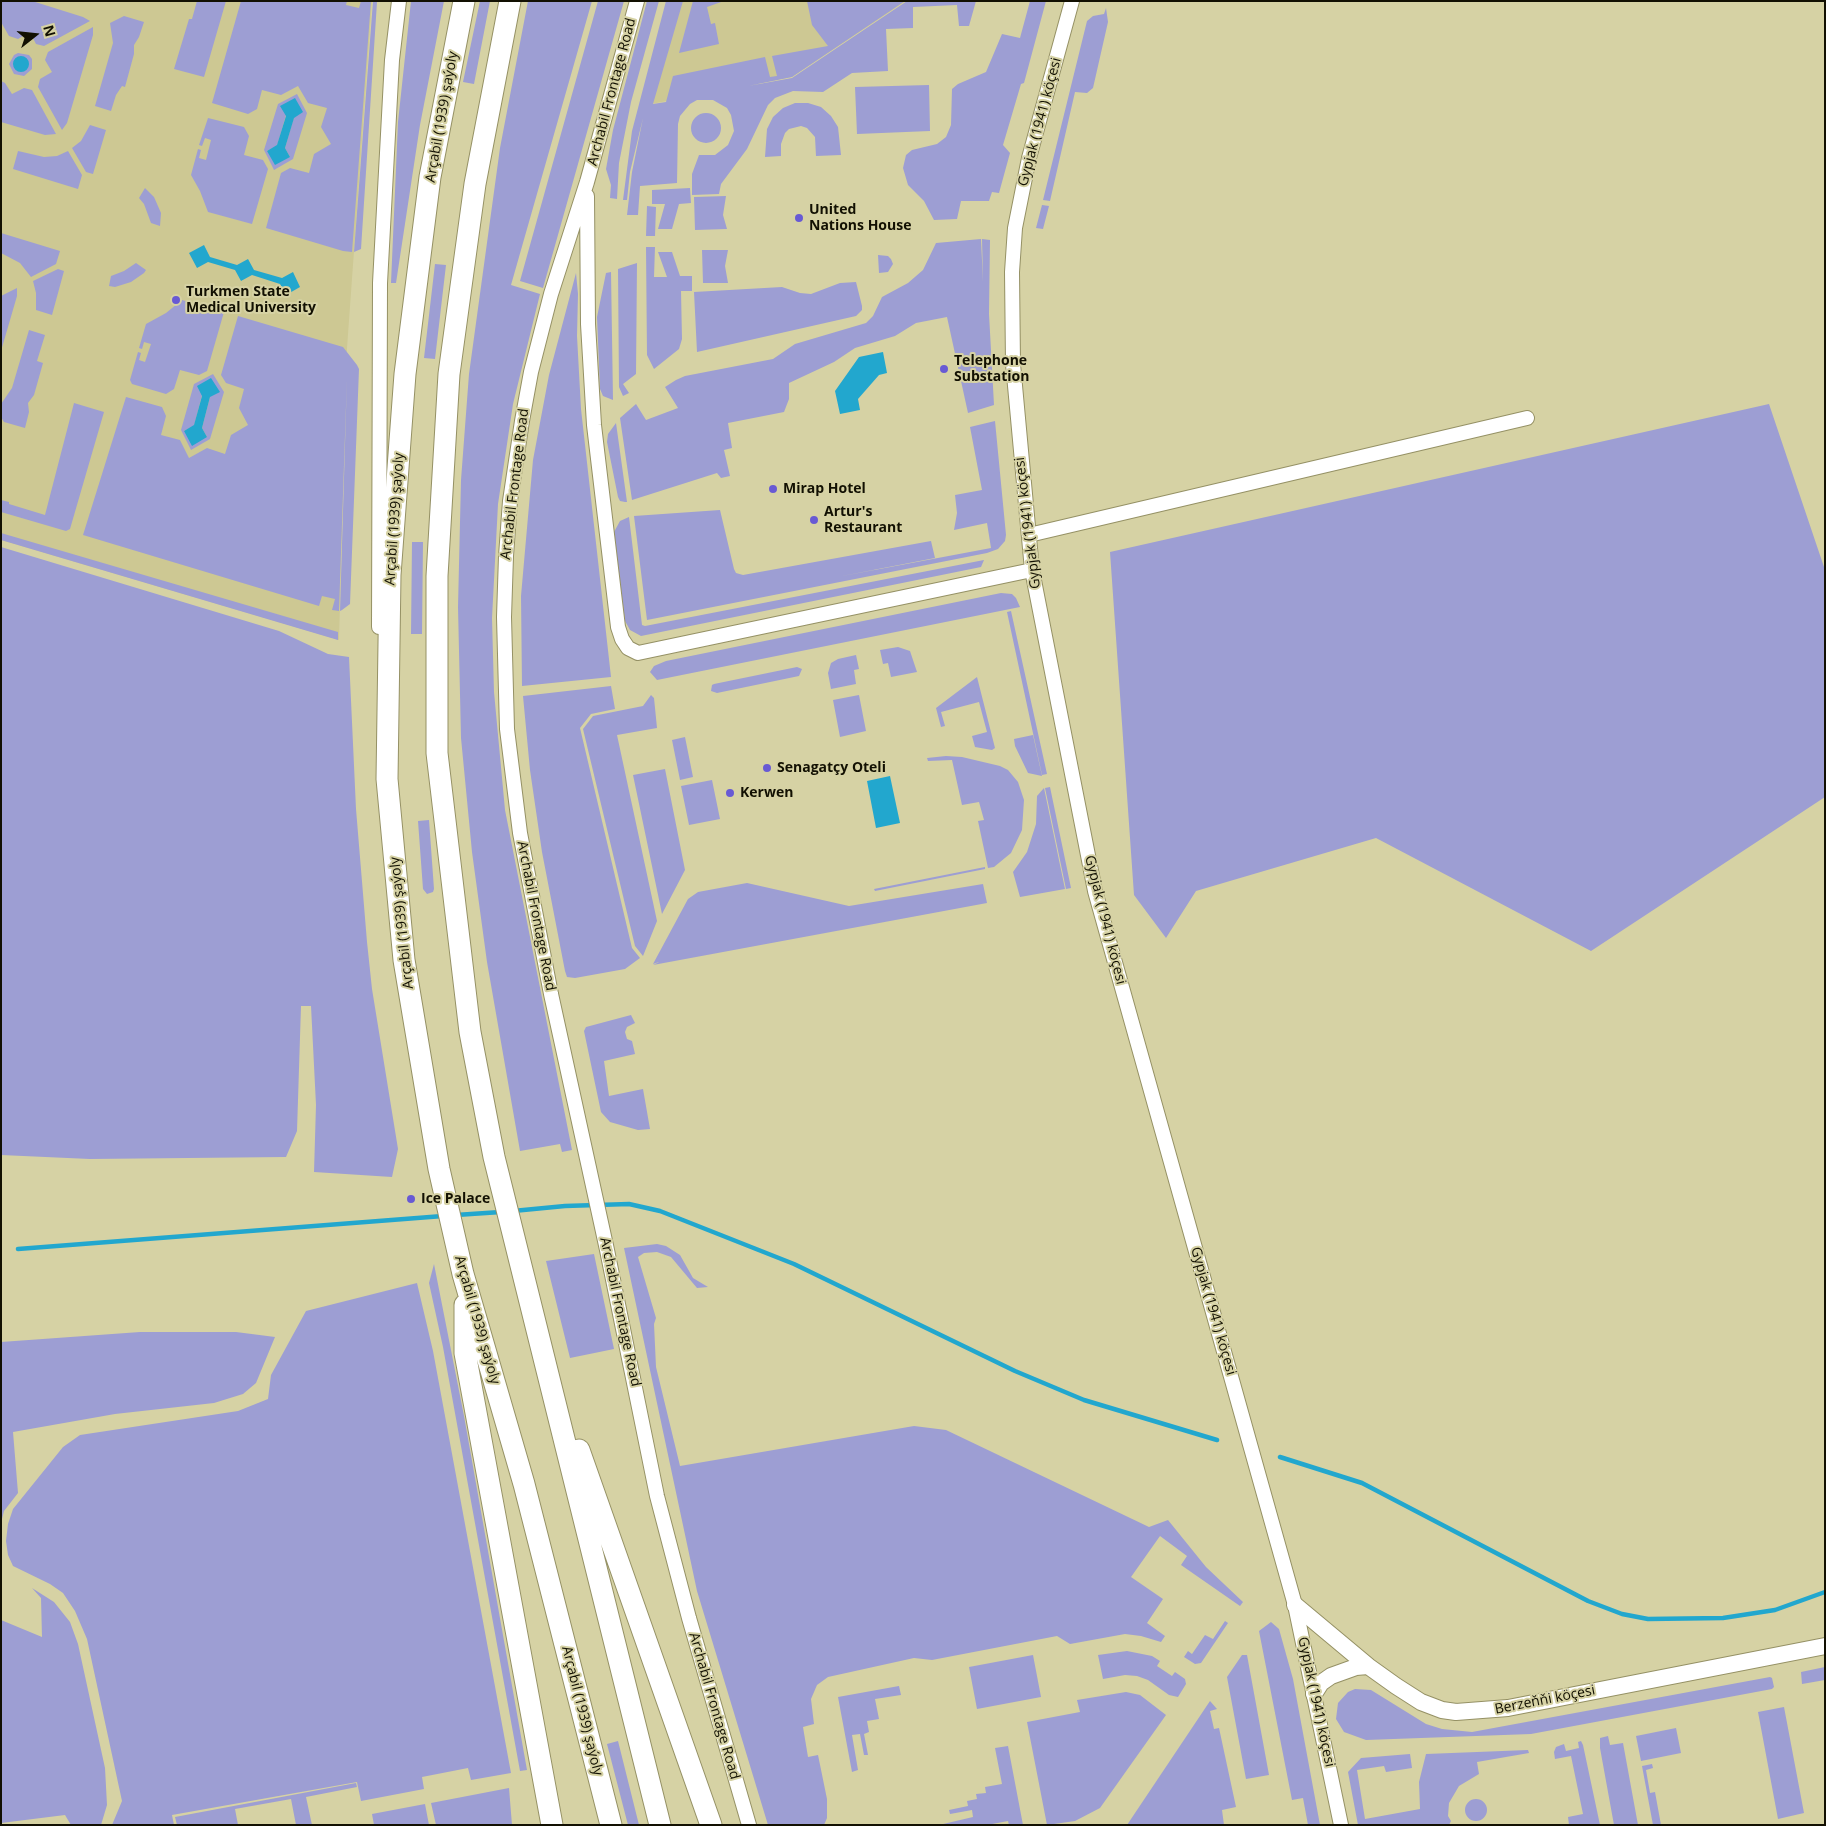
<!DOCTYPE html>
<html>
<head>
<meta charset="utf-8">
<style>
  body { margin:0 }
  #map { position:relative; width:1826px; height:1826px; overflow:hidden; background:#d6d2a4; font-family:"Open Sans",sans-serif }
  canvas { display:block }
  .frame { position:absolute; inset:0; border:2px solid #121002; pointer-events:none }
  .north { position:absolute; left:10px; top:10px; width:50px; height:50px; -webkit-text-stroke:4px #d6d2a4; paint-order:stroke; rotate:74deg; font-size:14px; font-weight:700; line-height:20px; text-align:center; color:#121002 }
  .north::after { content:''; display:block; margin:auto; width:18px; height:22px; background:#121002; clip-path:polygon(50% 0,100% 100%,50% 72%,0 100%) }
</style>
</head>
<body>
<div id="map">
<canvas width="1826" height="1826"></canvas>
<div class="frame"></div>
<div class="north">N</div>
</div>
<script>
const g = document.querySelector('canvas').getContext('2d');
g.lineJoin = 'round';
function fillPath(path, color) { g.fillStyle = color; g.fill(path, 'evenodd'); }
const shape = rows => new Path2D(rows.map(r => 'M' + r).join(''));
function stroke(path, color, width, dash) { g.strokeStyle = color; g.lineWidth = width; g.lineCap = dash ? 'butt' : 'round'; g.setLineDash(dash || []); g.stroke(path); }
function write(font, color, halo, rows, align = 'center') {
  g.font = font + ' "Open Sans",sans-serif'; g.lineWidth = 4; g.setLineDash([]); g.textBaseline = 'middle'; g.strokeStyle = halo; g.fillStyle = color; for (const [text, x, y, turn = 0] of rows) {
    g.save(); g.translate(x, y); g.rotate((+turn || 0) * Math.PI / 180); g.textAlign = isNaN(turn) ? turn : align; if (halo) g.strokeText(text, 0, 0); g.fillText(text, 0, 0); g.restore();
  }
}
fillPath(shape([
  [1,1,372,1,347,348,339,640,1,540],
  [678,1,906,1,792,77,646,105]
]), '#cdc893');
fillPath(shape([
  [1,1,32,1,83,17,90,21,44,46,36,44,30,32,18,39,9,36,1,22],
  [197,1,226,1,204,77,174,69,189,19,192,19],
  [241,1,347,1,346,5,359,8,361,1,371,1,352,252,343,251,266,228,281,173,290,168,309,173,314,154,331,144,321,127,327,108,308,103,298,86,281,95,262,90,257,109,248,114,212,103],
  [373,1,377,2,361,249,354,252],
  [411,1,444,1,420,125,396,283,391,283,398,122],
  [480,1,490,1,474,84,463,82],
  [528,1,592,1,511,285,540,294,513,404,498,504,492,618,494,692,505,810,572,1150,562,1152,560,1144,520,1151,487,962,472,852,461,738,458,607,461,480,469,374,500,148],
  [598,1,624,1,543,288,520,281],
  [647,1,659,1,631,102,619,163,617,199,610,198,611,185,606,169,613,130],
  [666,1,683,1,653,104,666,102,673,76,765,57,770,77,777,76,772,56,828,46,812,25,807,1,905,1,792,77,748,86,792,78,907,1,976,1,969,26,959,26,957,5,913,7,913,28,886,29,888,71,852,73,823,92,793,91,775,98,768,105,747,149,721,184,719,194,692,195,692,174,699,155,715,155,728,145,734,131,731,115,727,108,713,100,697,100,690,104,680,116,678,124,677,183,640,186,638,215,627,215,632,172,643,118,630,172,627,200,623,200,632,131],
  [693,1,724,1,707,7,711,24,715,23,719,44,679,53],
  [1030,1,1046,1,1024,83,1021,84,1003,145,1010,153,999,193,992,192,989,201,961,201,957,219,934,220,924,201,908,185,903,168,906,155,912,150,937,144,946,137,951,125,952,89,958,84,986,72,1002,34,1020,38],
  [1106,8,1108,22,1093,88,1087,93,1075,92,1050,201,1043,200,1087,21,1093,16,1104,14],
  [124,16,144,22,139,37,134,45,134,54,125,87,122,86,116,95,111,111,95,106,113,43,110,23],
  [93,27,93,35,67,123,62,130,38,87,40,79,52,72,45,60,48,52],
  [18,53,29,55,32,59,32,69,24,76,14,74,9,64,14,55],
  [1,81,5,83,12,94,24,88,32,90,56,134,45,135,1,122],
  [929,85,930,131,857,134,855,87],
  [297,94,307,113,293,159,274,170,264,150,278,104],
  [286,115,294,117,285,148,290,157,267,151,277,146],
  [795,103,808,103,821,107,831,116,838,127,841,155,816,156,815,137,807,128,801,126,789,129,785,133,781,144,781,156,765,157,767,129,773,117,783,108],
  '691 128a15 15 0 1 1 30 0a15 15 0 1 1-30 0Z',
  [208,118,244,127,249,136,244,155,263,160,268,169,252,224,208,212,200,191,191,175,198,149,201,150,199,158,206,160,211,140,205,138,202,146,199,145],
  [90,125,106,130,93,174,86,172,72,148,81,141],
  [18,151,44,157,57,156,68,151,82,175,78,189,13,169],
  [145,188,154,197,161,213,160,226,151,223,144,204,139,198],
  [690,188,691,203,679,204,672,229,658,229,665,204,652,204,652,190],
  [726,196,723,215,727,229,695,230,694,197],
  [1042,205,1049,206,1043,229,1036,228],
  [647,206,656,207,655,236,646,236],
  [1,233,60,251,56,264,31,277,20,263,1,253],
  [981,239,983,282,982,239,990,240,989,314,994,405,968,413,947,317,916,323,895,336,855,348,834,362,789,383,789,399,784,412,728,423,732,448,724,450,730,476,721,478,717,473,632,500,620,418,636,404,646,420,678,408,665,387,676,380,685,376,773,359,795,344,866,323,873,316,882,297,908,283,923,270,936,243],
  [646,247,655,247,654,277,667,277,658,252,672,252,680,276,692,276,692,291,681,291,682,339,679,349,654,369,647,355],
  [702,250,728,250,725,266,728,283,703,283],
  [878,255,888,256,891,259,893,264,888,272,879,273],
  [136,263,146,270,144,273,131,282,115,287,109,286,111,276,124,271],
  [637,263,636,374,623,384,629,393,623,396,619,387,618,269],
  [435,264,446,265,435,359,424,358],
  [58,269,64,271,52,315,36,310,36,293,33,281],
  [611,272,613,400,603,396,600,389,597,317,606,273],
  [576,273,578,294,577,336,581,409,611,677,522,686,521,596,533,460,549,375],
  [856,282,862,306,862,310,856,316,697,352,694,292,782,287,800,293,811,294,840,283],
  [17,288,17,296,1,351,1,296],
  [182,300,224,312,207,371,199,375,180,370,174,389,166,394,132,384,130,380,138,352,141,353,139,360,145,362,151,344,144,342,142,349,139,348,146,324,166,313],
  [238,316,343,347,357,365,359,369,350,604,342,610,340,611,347,377,339,611,332,610,335,599,322,596,319,606,83,535,126,397,162,407,166,416,161,435,180,440,189,458,207,448,225,454,231,435,248,425,239,408,244,389,226,383,221,375],
  [29,330,45,335,37,361,43,363,34,395,28,403,29,412,25,428,4,422,1,417,1,404,12,388],
  [213,374,224,392,210,439,191,450,181,430,194,384],
  [202,395,210,397,202,428,207,437,184,431,194,426],
  [74,403,104,412,70,529,66,531,1,512,1,500,9,502,9,504,45,515],
  [1769,404,1825,570,1825,797,1591,951,1376,838,1196,891,1166,938,1134,895,1110,552],
  [995,421,1006,535,1005,541,998,549,987,553,647,620,634,516,720,510,734,569,736,573,743,575,931,541,935,558,837,577,991,548,987,523,954,530,957,513,955,495,982,490,970,427],
  [616,423,627,502,625,502,620,501,618,497,607,442,608,434],
  [629,517,642,625,645,626,984,560,981,567,641,636,630,630,625,621,614,532,620,521],
  [1,533,338,632,338,640,1,540],
  [412,542,423,542,422,634,411,634],
  [1,547,279,631,328,654,349,657,356,809,367,942,372,989,398,1149,392,1177,314,1172,316,1105,311,1006,301,1006,297,1131,286,1157,90,1159,1,1155],
  [1001,593,1012,594,1016,598,1020,607,657,680,650,672,654,666,666,661],
  [1011,611,1047,774,1042,775,1007,612],
  [898,647,910,651,917,672,891,677,888,663,883,664,880,650],
  [856,655,859,669,854,670,856,684,831,689,828,673,831,663,838,659],
  [797,667,802,669,799,676,717,693,711,691,712,685,714,684],
  [977,677,995,748,992,750,975,747,972,736,987,732,979,702,941,712,945,726,941,727,936,708],
  [611,686,615,709,591,714,580,728,632,948,640,958,625,969,575,978,567,977,565,971,542,852,530,770,523,696],
  [651,695,654,698,657,728,617,735,657,921,643,956,635,946,583,729,593,716,643,706],
  [859,695,866,731,840,737,833,700],
  [1033,735,1042,776,1028,773,1015,746,1014,739],
  [685,737,693,777,680,780,672,740],
  [946,756,962,757,1000,766,1008,770,1018,782,1024,800,1022,830,1011,853,994,867,988,868,978,821,984,820,979,802,962,805,952,760,928,761,927,758],
  [665,769,685,870,662,914,633,775],
  [712,780,720,819,689,825,681,786],
  [1050,787,1071,888,1066,889,1045,788],
  [1044,788,1065,889,1020,897,1013,872,1027,852,1036,824,1037,796],
  [429,820,434,889,433,892,427,894,423,889,418,821],
  [985,867,985,869,875,891,874,889],
  [747,883,849,906,983,884,987,903,653,965,659,962,653,964,688,899,698,892],
  [631,1015,635,1023,627,1027,625,1032,627,1039,632,1041,635,1054,604,1061,609,1096,643,1089,650,1129,638,1130,610,1122,601,1112,584,1031,586,1027],
  [657,1244,666,1246,680,1255,693,1278,708,1287,697,1288,671,1257,657,1252,644,1253,638,1257,656,1318,654,1324,656,1367,680,1466,914,1426,946,1430,1149,1527,1168,1520,1206,1567,1243,1602,1240,1606,1181,1565,1187,1556,1160,1536,1131,1577,1163,1599,1147,1623,1165,1636,1161,1642,1141,1636,1125,1634,1070,1644,1057,1636,932,1660,914,1658,828,1677,817,1685,811,1699,814,1724,803,1727,808,1757,818,1755,827,1799,827,1818,824,1825,768,1825,697,1591,624,1248],
  [594,1254,614,1349,570,1358,546,1261],
  [434,1264,464,1416,527,1770,520,1771,443,1347,429,1283],
  [417,1283,433,1351,511,1773,471,1780,468,1768,422,1777,424,1789,361,1801,357,1782,172,1815,174,1825,112,1825,122,1801,87,1639,75,1611,63,1593,50,1584,13,1566,8,1555,6,1541,8,1524,13,1509,63,1447,80,1435,238,1411,268,1399,271,1375,306,1311],
  [140,1332,236,1332,275,1337,256,1383,243,1394,214,1403,115,1414,13,1432,18,1493,4,1511,1,1523,1,1342],
  [32,1588,54,1602,70,1622,78,1644,105,1768,107,1805,101,1825,71,1825,65,1815,1,1823,1,1620,42,1637,41,1598],
  [1225,1621,1228,1623,1201,1663,1195,1664,1184,1657,1188,1651,1192,1654,1205,1635,1213,1639],
  [1271,1622,1279,1629,1293,1679,1320,1825,1308,1825,1303,1798,1292,1800,1259,1631],
  [1127,1651,1152,1656,1160,1661,1157,1666,1172,1676,1175,1672,1185,1679,1186,1684,1178,1697,1169,1695,1148,1680,1137,1676,1125,1675,1103,1679,1098,1655],
  [1033,1655,1041,1697,977,1709,969,1667],
  [1242,1655,1247,1655,1269,1775,1246,1779,1227,1677],
  [1825,1667,1825,1680,1802,1684,1801,1672],
  [1770,1677,1772,1678,1774,1687,1772,1689,1531,1734,1366,1740,1344,1732,1336,1719,1338,1703,1348,1692,1355,1689,1371,1690,1426,1724,1442,1729,1472,1732],
  [899,1686,901,1695,875,1699,879,1719,867,1721,869,1732,864,1734,868,1755,864,1755,860,1734,852,1735,858,1770,852,1772,838,1697],
  [1126,1692,1140,1695,1166,1715,1100,1808,1075,1821,1047,1825,1027,1722,1080,1712,1077,1700],
  [1210,1701,1217,1709,1210,1711,1214,1729,1219,1728,1236,1807,1222,1810,1224,1825,1127,1825],
  [1784,1707,1804,1813,1778,1819,1758,1712],
  [1676,1728,1681,1753,1641,1761,1636,1736],
  [1608,1736,1610,1745,1623,1743,1638,1825,1614,1825,1600,1748,1600,1738],
  [618,1741,639,1825,628,1825,607,1744],
  [1578,1742,1581,1741,1583,1745,1600,1825,1569,1825,1568,1817,1583,1814,1571,1756,1555,1759,1554,1752,1556,1747,1564,1744,1566,1751,1579,1748],
  [1008,1746,1023,1825,1009,1825,1008,1821,987,1825,939,1825,973,1817,972,1810,950,1814,949,1810,968,1806,967,1801,977,1799,976,1794,986,1793,985,1787,1002,1784,995,1748],
  [1528,1750,1529,1753,1477,1762,1479,1774,1459,1786,1449,1803,1448,1816,1451,1821,1449,1825,1358,1825,1348,1772,1361,1758,1410,1754,1412,1768,1386,1772,1384,1766,1357,1770,1365,1819,1420,1809,1419,1782,1426,1754],
  [1652,1764,1653,1768,1646,1770,1650,1793,1655,1792,1661,1825,1653,1825,1642,1766],
  [356,1783,357,1787,306,1797,312,1825,296,1825,291,1799,235,1809,238,1825,177,1825,175,1817],
  [509,1788,512,1825,436,1825,431,1803],
  '1465 1810a11 11 0 1 1 22 0a11 11 0 1 1-22 0Z',
  [425,1804,429,1825,374,1825,372,1814]
]), '#9d9ed3');
fillPath(shape([
  '13 64a8 8 0 1 1 16 0a8 8 0 1 1-16 0Z',
  [295,98,303,112,294,118,285,148,290,157,275,165,267,151,277,145,286,116,280,106],
  [204,245,210,257,237,265,248,259,254,270,282,278,293,272,300,287,286,295,280,284,252,275,241,281,235,270,208,262,197,268,189,253],
  [883,352,887,373,879,375,858,399,860,410,840,414,835,391,859,357],
  [211,378,220,392,210,397,202,428,207,437,192,446,184,431,194,425,202,396,197,386],
  [890,776,900,823,876,828,867,781]
]), '#22a7ce');
stroke(shape([
  [513,1211,565,1206,629,1204,660,1211,794,1264,1015,1371,1084,1400,1217,1440],
  [456,1215,501,1212],
  [18,1249,443,1216],
  [1280,1457,1362,1483,1588,1601,1622,1614,1648,1619,1723,1618,1775,1610,1825,1592]
]), '#22a7ce', 4.5);
const minor = shape([
  [637,1,587,182,551,294,531,372,522,421,510,501,506,556,504,617,507,729,520,833,551,994,607,1250,657,1496,689,1618,749,1825],
  [1072,1,1029,158,1015,228,1012,272,1013,364,1032,570,1095,891,1295,1605,1341,1825],
  [587,196,588,324,594,425,618,627,622,639,628,648,638,653,1032,570],
  [1029,535,1527,418],
  [379,627,380,283,392,60,399,1]
]);
const tertiary = shape([
  [1295,1605,1368,1666,1396,1686,1421,1702,1442,1710,1456,1712,1508,1708,1825,1646],
  [1314,1694,1321,1683,1331,1676,1356,1667,1368,1666]
]);
const primary = shape([
  [464,1,430,177,405,374,390,575,387,779,404,960,439,1169,463,1274,524,1484,611,1825],
  [510,1,475,184,449,374,437,576,437,753,470,1032,494,1157,660,1825],
  [465,1305,465,1353,552,1825],
  [579,1450,711,1825]
]);
stroke(minor, '#959165', 16);
stroke(tertiary, '#959165', 18);
stroke(primary, '#959165', 23);
stroke(minor, '#fff', 14);
stroke(tertiary, '#fff', 16);
stroke(primary, '#fff', 21);
for (const [x, y, r, color] of [
  [799,218,5,"#685ad4"],
  [176,300,5,"#685ad4"],
  [944,369,5,"#685ad4"],
  [773,489,5,"#685ad4"],
  [814,520,5,"#685ad4"],
  [767,768,5,"#685ad4"],
  [730,793,5,"#685ad4"],
  [411,1199,5,"#685ad4"]
]) { const dot = new Path2D(); dot.arc(x, y, r, 0, 2 * Math.PI); g.fillStyle = color; g.fill(dot); stroke(dot, '#d6d2a4', 2); }
write('14px', '#121002', '#d6d2a4', [
  ["Archabil Frontage Road",612,92,-75],
  ["Arçabil (1939) şaýoly",442,117,-80],
  ["Gypjak (1941) köçesi",1040,122,-75],
  ["Archabil Frontage Road",515,484,-83],
  ["Arçabil (1939) şaýoly",395,519,-86],
  ["Gypjak (1941) köçesi",1028,523,-97],
  ["Archabil Frontage Road",536,916,79],
  ["Gypjak (1941) köçesi",1105,920,76],
  ["Arçabil (1939) şaýoly",402,923,-96],
  ["Gypjak (1941) köçesi",1213,1311,74],
  ["Archabil Frontage Road",620,1312,78],
  ["Arçabil (1939) şaýoly",477,1320,74],
  ["Berzeňňi köçesi",1545,1700,-11],
  ["Gypjak (1941) köçesi",1316,1702,78],
  ["Archabil Frontage Road",714,1706,74],
  ["Arçabil (1939) şaýoly",582,1711,76]
]);
write('bold 14px', '#121002', '#d6d2a4', [
  ["United",809,210],
  ["Nations House",809,226],
  ["Turkmen State",186,292],
  ["Medical University",186,308],
  ["Telephone",954,361],
  ["Substation",954,377],
  ["Mirap Hotel",783,489],
  ["Artur's",824,512],
  ["Restaurant",824,528],
  ["Senagatçy Oteli",777,768],
  ["Kerwen",740,793],
  ["Ice Palace",421,1199]
], 'left');
</script>
</body>
</html>
